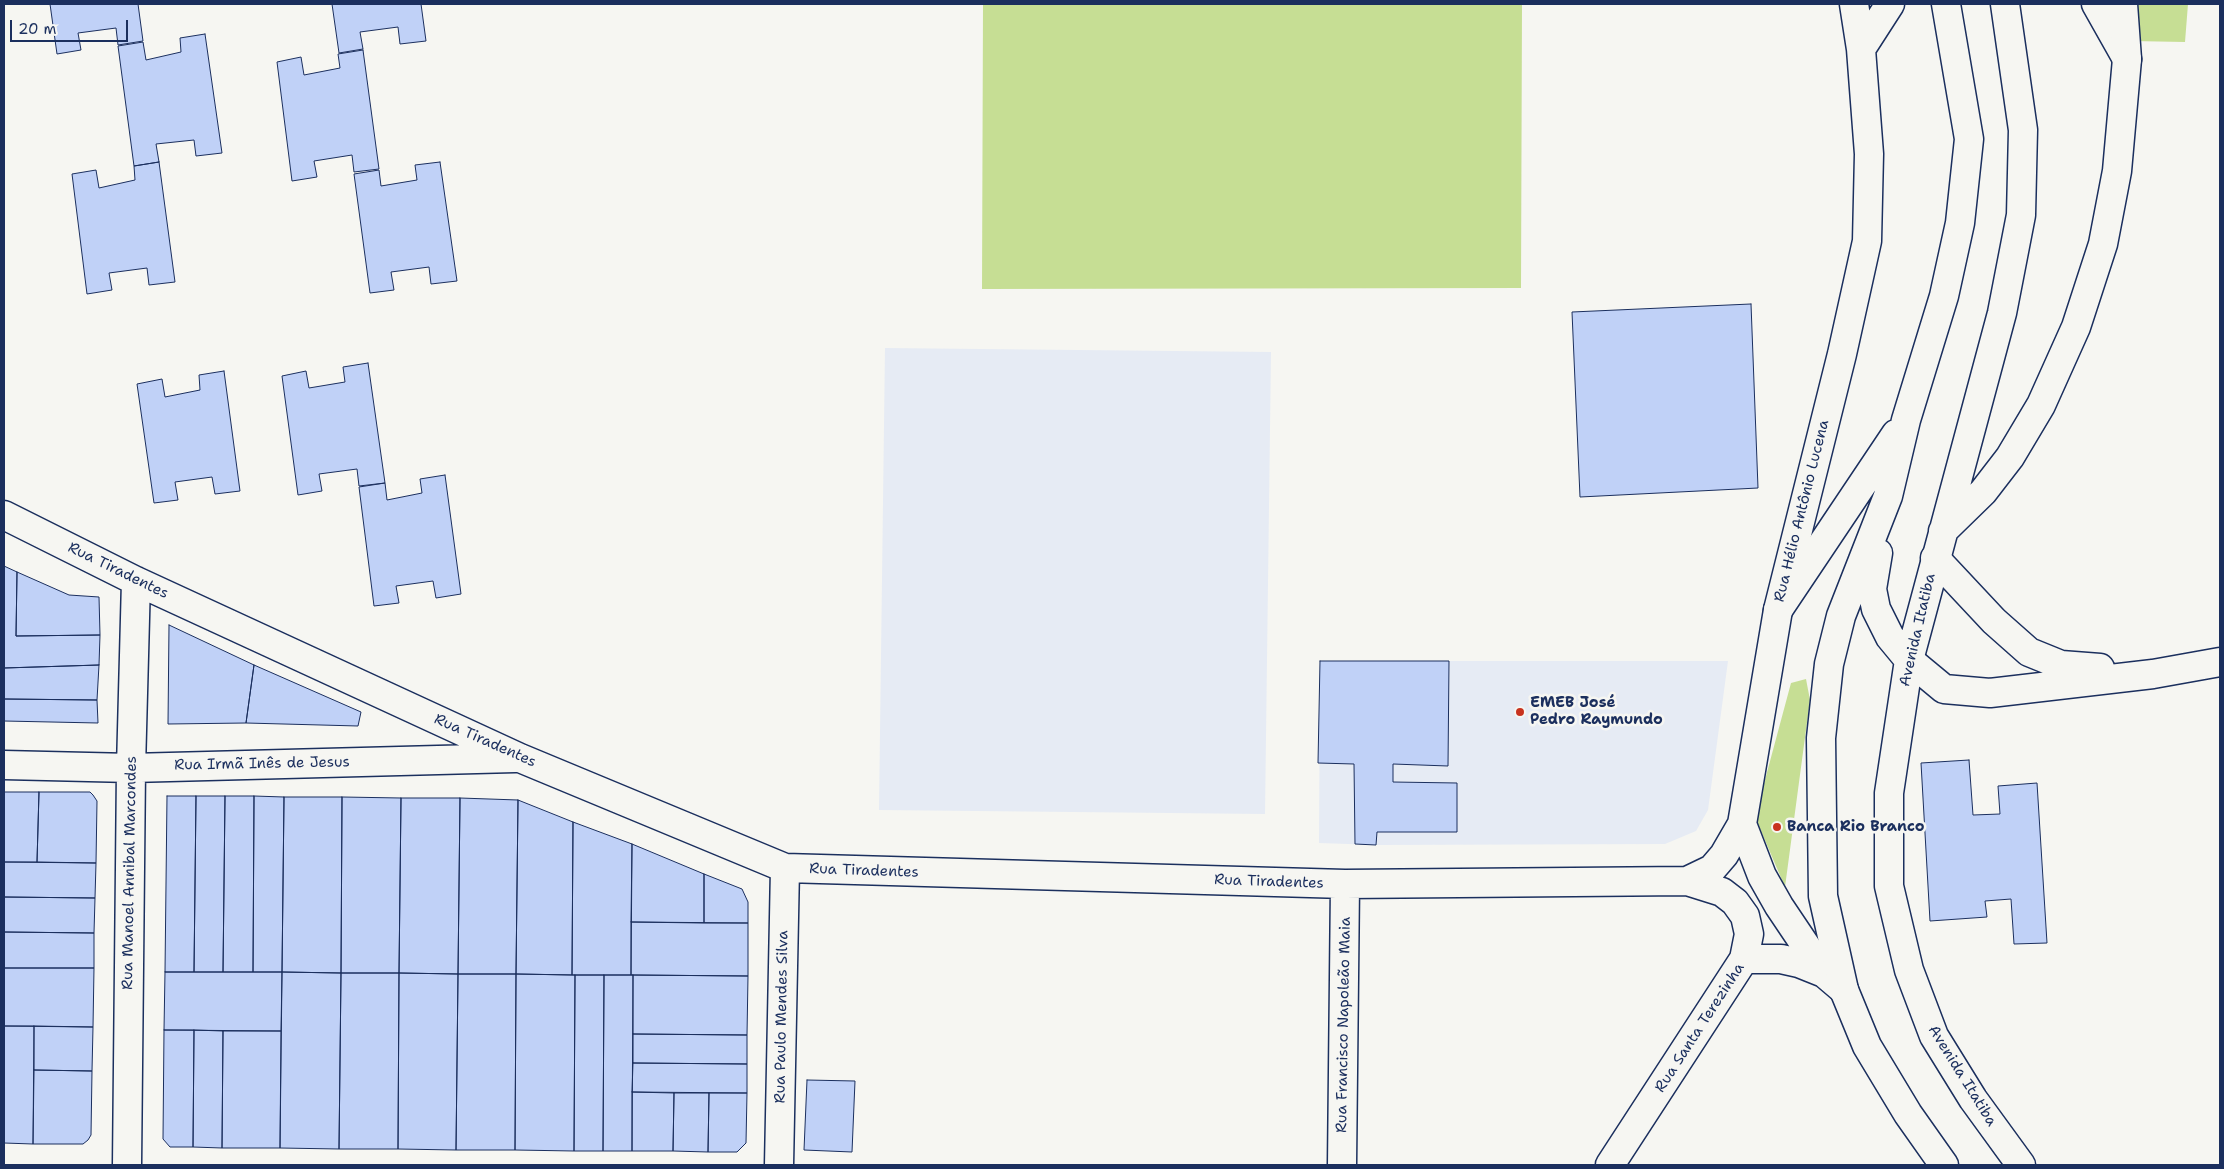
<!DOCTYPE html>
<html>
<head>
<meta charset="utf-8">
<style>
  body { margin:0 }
  #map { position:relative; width:2224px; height:1169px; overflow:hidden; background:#f6f6f2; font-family:"Shantell Sans",sans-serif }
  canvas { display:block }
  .frame { position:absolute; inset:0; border:5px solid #1b2f5e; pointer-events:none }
  .scale { position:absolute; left:10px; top:20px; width:118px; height:22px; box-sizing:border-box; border:2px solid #1b2f5e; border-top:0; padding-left:6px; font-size:15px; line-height:18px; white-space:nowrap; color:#1b2f5e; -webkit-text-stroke:4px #f6f6f2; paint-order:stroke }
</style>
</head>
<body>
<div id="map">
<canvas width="2224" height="1169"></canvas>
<div class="frame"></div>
<div class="scale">20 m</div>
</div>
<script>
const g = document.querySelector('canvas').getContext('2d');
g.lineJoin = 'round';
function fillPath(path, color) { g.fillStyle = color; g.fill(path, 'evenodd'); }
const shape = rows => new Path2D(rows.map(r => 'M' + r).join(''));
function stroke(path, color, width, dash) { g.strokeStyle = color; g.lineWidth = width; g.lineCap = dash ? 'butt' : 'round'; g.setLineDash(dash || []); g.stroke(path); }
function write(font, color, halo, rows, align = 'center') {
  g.font = font + ' "Shantell Sans",sans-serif'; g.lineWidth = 5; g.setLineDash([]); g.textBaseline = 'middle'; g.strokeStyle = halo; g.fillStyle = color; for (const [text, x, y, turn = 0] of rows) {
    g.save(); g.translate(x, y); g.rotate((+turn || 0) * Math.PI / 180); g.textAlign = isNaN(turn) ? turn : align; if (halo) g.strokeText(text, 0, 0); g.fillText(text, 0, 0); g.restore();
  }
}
fillPath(shape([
  [885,348,1271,352,1265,814,879,810],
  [1320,661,1728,661,1708,810,1696,831,1665,844,1377,845,1319,843]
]), '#e6ebf4');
fillPath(shape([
  [983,4,1522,4,1521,288,982,289],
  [2132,4,2188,4,2185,42,2131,41],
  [1806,679,1810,700,1785,887,1755,817,1791,683]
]), '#c6de94');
const building = shape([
  [50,4,138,4,143,41,118,45,116,28,78,33,81,50,57,54,50,4],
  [332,4,421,4,426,41,400,44,398,27,360,32,363,49,339,53,332,4],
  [205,34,222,153,196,156,194,140,156,144,159,162,134,166,118,46,143,42,146,60,181,52,180,38,205,34],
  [363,50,379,169,354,172,352,155,314,161,317,177,292,181,277,62,301,57,304,75,340,68,338,54,363,50],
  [159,162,175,282,149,285,147,268,109,273,112,290,87,294,72,174,96,170,99,188,135,180,134,166,159,162],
  [440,162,457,281,431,284,429,267,391,272,394,290,370,293,354,174,379,170,381,186,417,180,415,165,440,162],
  [1751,304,1758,488,1580,497,1572,312,1751,304],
  [368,363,385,483,359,486,357,469,319,474,322,491,298,495,282,376,306,371,309,388,345,382,343,367,368,363],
  [224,371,240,491,215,494,212,477,175,482,178,500,154,503,137,384,162,379,165,397,200,390,199,375,224,371],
  [445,475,461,594,436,598,433,581,396,586,399,603,374,606,359,487,385,483,387,500,422,493,420,479,445,475],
  [4,566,17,572,16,636,100,635,99,665,4,668,4,566],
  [17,572,69,595,99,597,100,635,16,636,17,572],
  [169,625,254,665,246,723,168,724,169,625],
  [1320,661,1449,661,1448,766,1393,764,1393,782,1457,783,1457,832,1377,832,1376,845,1355,844,1354,764,1318,763,1320,661],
  [99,665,97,700,4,699,4,668,99,665],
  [254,665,361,712,358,726,246,723,254,665],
  [4,699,97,700,98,723,4,721,4,699],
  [1969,760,1973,815,2000,814,1998,786,2037,783,2047,943,2014,944,2011,899,1985,901,1987,917,1930,921,1921,763,1969,760],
  [4,792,39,792,37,862,4,862,4,792],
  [39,792,90,792,93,795,97,801,96,863,37,862,39,792],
  [167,796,196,796,194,972,165,972,167,796],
  [196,796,225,796,223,972,194,972,196,796],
  [225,796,254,796,253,972,223,972,225,796],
  [254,796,284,797,282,972,253,972,254,796],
  [284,797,342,797,341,973,282,972,284,797],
  [342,797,401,798,399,973,341,973,342,797],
  [401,798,460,798,458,974,399,973,401,798],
  [460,798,518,800,516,974,458,974,460,798],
  [518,800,573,822,572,975,516,974,518,800],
  [573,822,632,844,631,975,572,975,573,822],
  [632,844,704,874,704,923,631,922,632,844],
  [4,862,96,863,95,898,4,897,4,862],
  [704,874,742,889,748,902,748,923,704,923,704,874],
  [4,897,95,898,94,933,4,932,4,897],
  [631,922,748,923,748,976,631,975,631,922],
  [4,932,94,933,94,968,4,968,4,932],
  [4,968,94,968,93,1027,4,1026,4,968],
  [165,972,282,972,281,1031,164,1030,165,972],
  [282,972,341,973,339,1149,280,1148,282,972],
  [341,973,399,973,398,1149,339,1149,341,973],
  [399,973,458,974,456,1150,398,1149,399,973],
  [458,974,516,974,515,1150,456,1150,458,974],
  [516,974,575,975,574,1151,515,1150,516,974],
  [575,975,604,975,603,1151,574,1151,575,975],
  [604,975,633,975,632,1151,603,1151,604,975],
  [633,975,748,976,747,1035,633,1034,633,975],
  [4,1026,34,1026,33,1144,4,1143,4,1026],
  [34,1026,93,1027,92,1071,34,1070,34,1026],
  [164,1030,194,1030,193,1147,170,1147,163,1139,164,1030],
  [194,1030,223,1031,222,1148,193,1147,194,1030],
  [223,1031,281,1031,280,1148,222,1148,223,1031],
  [633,1034,747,1035,747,1064,633,1063,633,1034],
  [633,1063,747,1064,747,1093,632,1092,633,1063],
  [34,1070,92,1071,91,1135,88,1140,83,1144,33,1144,34,1070],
  [807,1080,855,1081,852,1152,804,1150,807,1080],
  [632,1092,674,1093,673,1151,632,1151,632,1092],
  [674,1093,709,1093,708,1152,673,1151,674,1093],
  [709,1093,747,1093,746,1143,737,1152,708,1152,709,1093]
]);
fillPath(building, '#c0d1f7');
stroke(building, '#1b2f5e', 1);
const minor = shape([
  [2096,4,2127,59],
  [1861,49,1890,4],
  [4,515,136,581,520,758,785,868,1345,884,1687,881,1722,892,1735,902,1745,916,1749,934,1744,959,1610,1165],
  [1935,558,1994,621,2029,652,2061,665,2100,668],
  [1909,660,1944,689,1990,693,2153,674,2220,662],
  [4,765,131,768,515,758],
  [1687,881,1712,869,1724,855,1742,824],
  [1744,959,1781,959,1799,963,1824,973],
  [1844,990,1824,973,1779,906,1762,876,1742,824,1778,610,1842,354,1867,241,1869,154,1861,49,1854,4],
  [127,1165,131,768,136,581],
  [779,1165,785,868],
  [1342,1165,1345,884]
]);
const major = shape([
  [2005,4,2023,130,2021,215,2002,313,1909,660,1889,793,1889,886,1909,970,1934,1036,1973,1099,2021,1165],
  [1943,531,1983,492,2010,457,2041,405,2076,327,2103,244,2117,171,2127,59,2123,4],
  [1878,553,1872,589,1876,609,1890,637,1909,660],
  [1778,610,1896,434],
  [1944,1165,1908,1114,1867,1046,1844,990,1823,896,1821,738,1829,664,1841,616,1888,496,1906,420,1944,296,1960,223,1969,139,1946,4]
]);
stroke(minor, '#1b2f5e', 31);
stroke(major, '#1b2f5e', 31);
stroke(minor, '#f6f6f2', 28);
stroke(major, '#f6f6f2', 28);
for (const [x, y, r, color] of [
  [1520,712,5,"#c8321e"],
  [1777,827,5,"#c8321e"]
]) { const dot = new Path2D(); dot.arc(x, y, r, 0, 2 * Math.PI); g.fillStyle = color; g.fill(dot); stroke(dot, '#f6f6f2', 2); }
write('15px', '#1b2f5e', '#f6f6f2', [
  ["Rua Hélio Antônio Lucena",1802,511,-76],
  ["Rua Tiradentes",118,571,26],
  ["Avenida Itatiba",1918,630,-77],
  ["Rua Tiradentes",485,741,24],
  ["Rua Irmã Inês de Jesus",262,764,-1],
  ["Rua Tiradentes",864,871,2],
  ["Rua Manoel Annibal Marcondes",130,873,-89],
  ["Rua Tiradentes",1269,882,2],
  ["Rua Paulo Mendes Silva",782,1017,-89],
  ["Rua Francisco Napoleão Maia",1344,1025,-89],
  ["Rua Santa Terezinha",1700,1028,-57],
  ["Avenida Itatiba",1962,1076,58]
]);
write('bold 15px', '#1b2f5e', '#f6f6f2', [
  ["EMEB José",1530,703],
  ["Pedro Raymundo",1530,720],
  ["Banca Rio Branco",1787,827]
], 'left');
</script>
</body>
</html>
